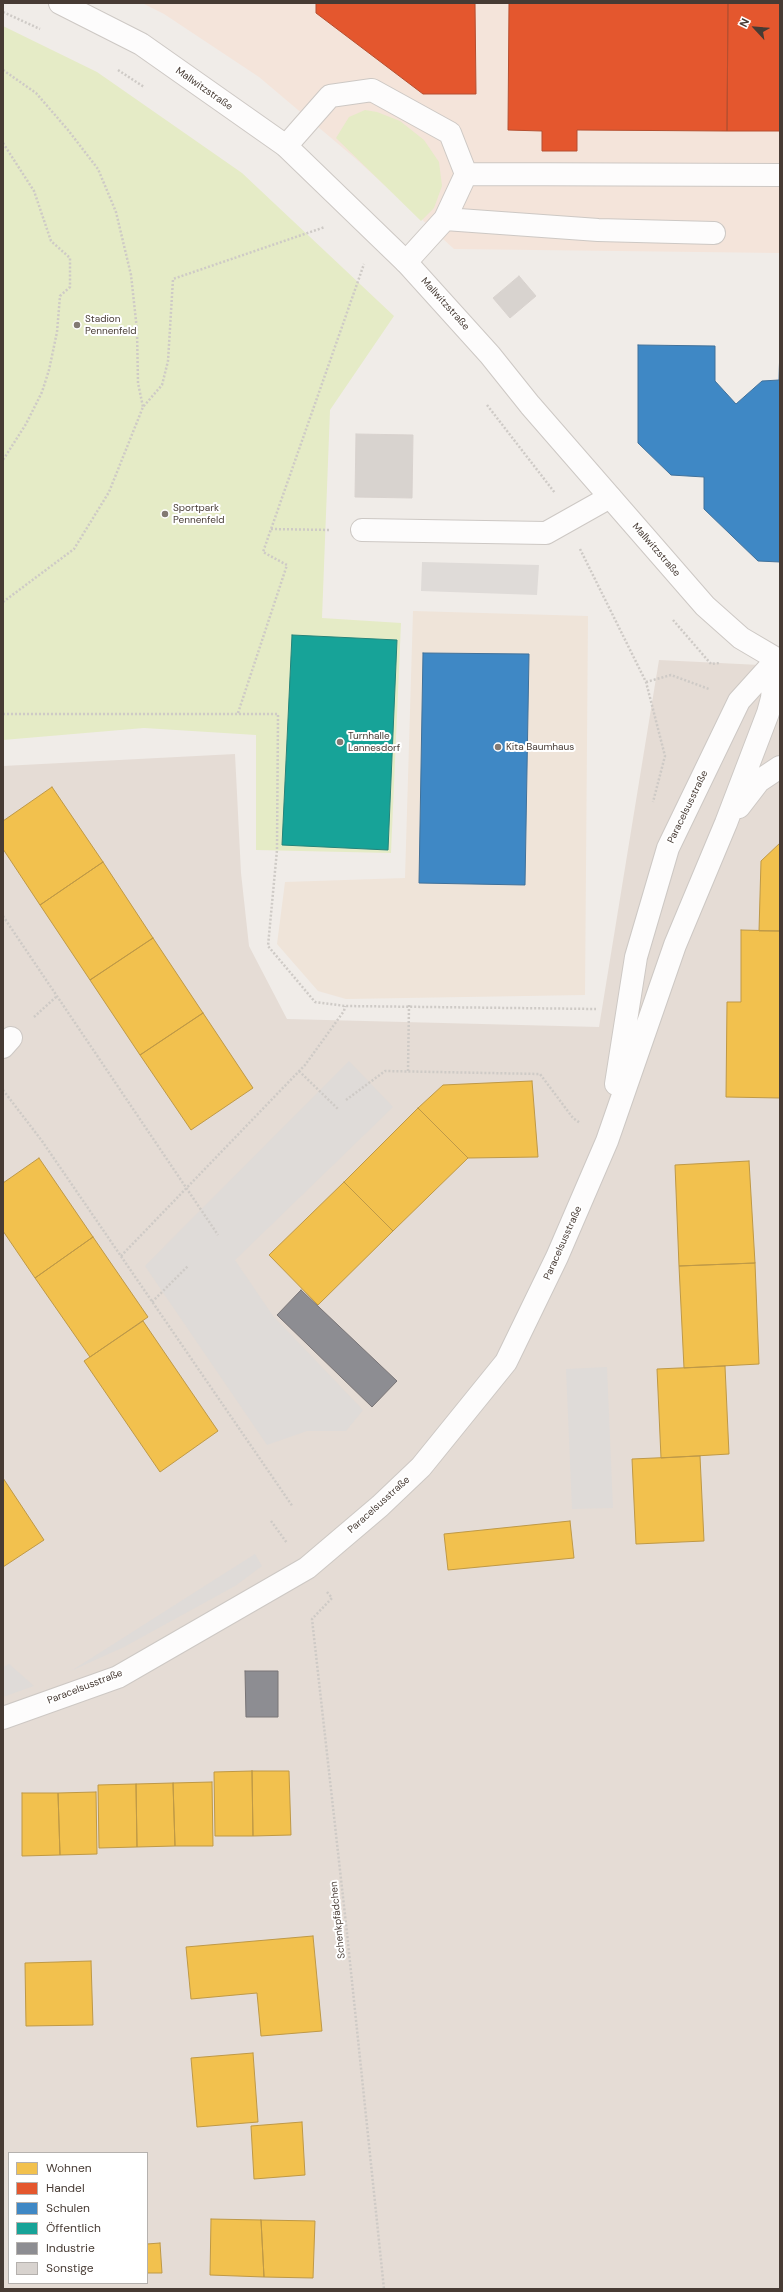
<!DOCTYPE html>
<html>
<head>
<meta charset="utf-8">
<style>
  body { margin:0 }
  #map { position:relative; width:783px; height:2292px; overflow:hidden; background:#f0ece8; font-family:"DM Sans",sans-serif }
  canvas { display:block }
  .frame { position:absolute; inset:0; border:4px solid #473b34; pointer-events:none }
  .legend { position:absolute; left:8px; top:2152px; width:140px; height:132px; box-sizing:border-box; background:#fff; border:1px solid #b5b1ae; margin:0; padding:5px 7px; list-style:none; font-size:12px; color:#473b34 }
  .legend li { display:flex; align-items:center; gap:8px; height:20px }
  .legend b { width:20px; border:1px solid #b5b1ae }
  .north { position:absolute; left:735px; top:8px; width:40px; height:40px; -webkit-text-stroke:3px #fff; paint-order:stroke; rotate:296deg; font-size:11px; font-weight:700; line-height:16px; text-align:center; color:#473b34 }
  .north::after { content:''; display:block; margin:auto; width:14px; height:18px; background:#473b34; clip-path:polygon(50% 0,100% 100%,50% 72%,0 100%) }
</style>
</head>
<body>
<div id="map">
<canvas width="783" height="2292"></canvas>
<div class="frame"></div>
<ul class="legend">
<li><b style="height:11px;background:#f2c14e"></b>Wohnen</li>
<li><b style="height:11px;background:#e4572e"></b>Handel</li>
<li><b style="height:11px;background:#3f88c5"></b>Schulen</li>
<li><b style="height:11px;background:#17a398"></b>Öffentlich</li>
<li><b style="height:11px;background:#8d8d92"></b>Industrie</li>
<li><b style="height:11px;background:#d8d3cf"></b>Sonstige</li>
</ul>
<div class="north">N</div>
</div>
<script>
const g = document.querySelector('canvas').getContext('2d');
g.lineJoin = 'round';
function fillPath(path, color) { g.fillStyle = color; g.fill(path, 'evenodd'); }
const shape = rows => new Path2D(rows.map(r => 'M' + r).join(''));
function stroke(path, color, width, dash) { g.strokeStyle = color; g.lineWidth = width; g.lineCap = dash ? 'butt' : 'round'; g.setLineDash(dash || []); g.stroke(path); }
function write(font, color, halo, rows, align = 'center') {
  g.font = font + ' "DM Sans",sans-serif'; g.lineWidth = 4; g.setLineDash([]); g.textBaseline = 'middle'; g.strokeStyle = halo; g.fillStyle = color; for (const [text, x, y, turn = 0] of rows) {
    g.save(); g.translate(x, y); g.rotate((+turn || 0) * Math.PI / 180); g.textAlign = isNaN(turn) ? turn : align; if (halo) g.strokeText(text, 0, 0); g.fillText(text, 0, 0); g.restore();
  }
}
fillPath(shape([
  [659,660,780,666,780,2289,3,2289,3,766,235,754,241,873,249,946,287,1019,599,1027],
  [9,2153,147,2153,147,2283,9,2283]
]), '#e5dcd5');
fillPath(shape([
  [142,3,780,3,780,253,454,249,356,159,259,77,164,14]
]), '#f4e4da');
fillPath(shape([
  [413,611,588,616,585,995,346,999,318,991,277,944,285,882,405,878]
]), '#efe4d9');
fillPath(shape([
  [3,26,97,72,242,173,394,316,330,410,322,618,401,623,391,853,256,850,256,735,144,728,3,740],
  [365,110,377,112,400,121,424,140,439,162,442,186,434,208,421,221,336,138,349,117]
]), '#e5ebc6');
fillPath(shape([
  [422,562,539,565,537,595,421,591],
  [349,1061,393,1107,235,1260,273,1316,363,1410,346,1431,307,1431,267,1445,145,1266],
  [607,1367,613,1508,572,1509,566,1369],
  [255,1554,262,1566,235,1586,124,1647,71,1671],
  [9,1664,34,1686,3,1697,3,1667]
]), '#dfdbd8');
const homes = shape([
  [52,787,103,862,40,905,3,849,3,821,52,787],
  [780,843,780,931,759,931,761,861,780,843],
  [103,862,153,938,90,980,40,905,103,862],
  [741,930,780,931,780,1098,726,1097,727,1002,741,1002,741,930],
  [153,938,203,1013,140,1055,90,980,153,938],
  [203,1013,253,1088,191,1130,140,1055,203,1013],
  [532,1081,538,1157,468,1158,418,1108,443,1085,532,1081],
  [418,1108,468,1158,393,1231,344,1182,418,1108],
  [39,1158,93,1237,35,1278,3,1231,3,1183,39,1158],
  [749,1161,755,1263,679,1266,675,1165,749,1161],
  [344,1182,393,1231,318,1305,269,1255,344,1182],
  [93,1237,148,1317,90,1357,35,1278,93,1237],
  [755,1263,759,1364,684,1368,679,1266,755,1263],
  [143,1321,218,1431,160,1472,84,1361,143,1321],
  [725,1366,729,1454,661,1458,657,1369,725,1366],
  [700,1456,704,1541,636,1544,632,1459,700,1456],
  [3,1478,44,1540,3,1567,3,1478],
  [570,1521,574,1558,448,1570,444,1534,570,1521],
  [252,1771,289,1771,291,1835,253,1836,252,1771],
  [252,1771,253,1836,215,1836,214,1772,252,1771],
  [212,1782,213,1846,175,1846,173,1783,212,1782],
  [173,1783,175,1846,137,1847,136,1784,173,1783],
  [136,1784,137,1847,99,1848,98,1785,136,1784],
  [96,1792,97,1854,60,1855,58,1793,96,1792],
  [22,1793,58,1793,60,1855,22,1856,22,1793],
  [313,1936,322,2031,261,2036,257,1993,191,1999,186,1947,313,1936],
  [91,1961,93,2025,26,2026,25,1963,91,1961],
  [253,2053,258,2122,197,2127,191,2058,253,2053],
  [302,2122,305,2175,254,2179,251,2126,302,2122],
  [211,2219,261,2220,264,2277,210,2275,211,2219],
  [261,2220,315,2221,313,2278,264,2277,261,2220],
  [160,2243,162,2273,147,2273,147,2244,160,2243]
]);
fillPath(homes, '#f2c14e');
stroke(homes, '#bf9946', 1);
const shops = shape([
  [316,3,475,3,476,94,423,94,316,13,316,3],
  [509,3,728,3,727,131,577,130,577,151,542,151,542,131,508,130,509,3],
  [728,3,780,3,780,131,727,131,728,3]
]);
fillPath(shops, '#e4572e');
stroke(shops, '#b54f30', 1);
const schools = shape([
  [638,345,715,346,715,381,736,404,762,381,779,380,780,345,780,562,758,561,704,509,704,477,671,475,638,443,638,345],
  [423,653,529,654,525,885,419,883,423,653]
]);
fillPath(schools, '#3f88c5');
stroke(schools, '#41719a', 1);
const public = shape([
  [292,635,397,640,388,850,282,845,292,635]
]);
fillPath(public, '#17a398');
stroke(public, '#25847a', 1);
const industry = shape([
  [301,1290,397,1381,372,1407,277,1315,301,1290],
  [245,1671,278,1671,278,1717,246,1717,245,1671]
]);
fillPath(industry, '#8d8d92');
stroke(industry, '#787476', 1);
const building = shape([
  [519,276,536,296,510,318,493,298,519,276],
  [356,434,413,435,412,498,355,497,356,434]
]);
fillPath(building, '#d8d3cf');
stroke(building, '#d8d2ce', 1);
const service = shape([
  [286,146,330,96,372,90,450,133,466,174,445,219,406,262],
  [466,174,780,175],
  [445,219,598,230,714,233],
  [362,530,546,533,610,497]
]);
const minor = shape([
  [739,807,759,781,780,767],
  [3,1047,11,1038],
  [616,1084,636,957,668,848,739,701,776,660],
  [3,1718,118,1677,307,1568,380,1506,421,1467,506,1362,557,1257,607,1141,675,945,726,823,768,713,772,698,776,660]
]);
const tertiary = shape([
  [60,3,141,44,286,146,406,262,490,355,530,405,705,606,741,638,780,661]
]);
stroke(service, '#cdc8c4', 24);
stroke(minor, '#cdc8c4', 24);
stroke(tertiary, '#cdc8c4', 24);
stroke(shape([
  [3,12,40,29],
  [3,70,36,93,68,130,98,169,116,212,131,275,137,330,138,383,143,407],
  [118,70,144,87],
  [3,143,34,191,51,241,70,258,70,287,60,296,57,332,49,370,42,392,26,424,3,460],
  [487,405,555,493],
  [271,529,331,530],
  [580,549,646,682,665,756,653,802],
  [3,602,74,549,109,492,143,407,162,385,168,361,173,279,325,227],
  [673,620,711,664,720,663],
  [646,682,671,675,709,689],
  [238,713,287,565,263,552,364,264],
  [3,714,278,714,277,850,268,946,315,1002,345,1006,596,1009],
  [3,916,218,1235],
  [34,1017,56,997],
  [299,1071,338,1109],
  [408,1071,409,1005],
  [3,1090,42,1141,293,1507],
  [346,1100,385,1071,540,1074,573,1118,580,1123],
  [121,1256,305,1065,344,1011,345,1006],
  [152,1302,188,1266],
  [271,1521,287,1543],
  [327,1592,332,1598,312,1619,346,1924,384,2289]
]), '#cecac6', 2.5, [2, 2]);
stroke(service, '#fdfcfc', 22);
stroke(minor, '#fdfcfc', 22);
stroke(tertiary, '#fdfcfc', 22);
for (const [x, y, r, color] of [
  [77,325,4,"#827973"],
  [165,514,4,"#827973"],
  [340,742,4,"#827973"],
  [498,747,4,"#827973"]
]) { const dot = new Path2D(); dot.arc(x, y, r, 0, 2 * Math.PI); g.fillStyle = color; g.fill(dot); stroke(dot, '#fff', 1.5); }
write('10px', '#473b34', '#fff', [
  ["Mallwitzstraße",204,89,35],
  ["Mallwitzstraße",445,304,48],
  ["Mallwitzstraße",656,550,49],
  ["Paracelsusstraße",688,807,-64],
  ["Paracelsusstraße",563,1243,-66],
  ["Paracelsusstraße",379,1505,-42],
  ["Paracelsusstraße",85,1687,-21],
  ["Schenkpfädchen",338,1920,-96]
]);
write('10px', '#473b34', '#fff', [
  ["Stadion",85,319],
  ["Pennenfeld",85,331],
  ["Sportpark",173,508],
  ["Pennenfeld",173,520],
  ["Turnhalle",348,736],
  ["Lannesdorf",348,748],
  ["Kita Baumhaus",506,747]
], 'left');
</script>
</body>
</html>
